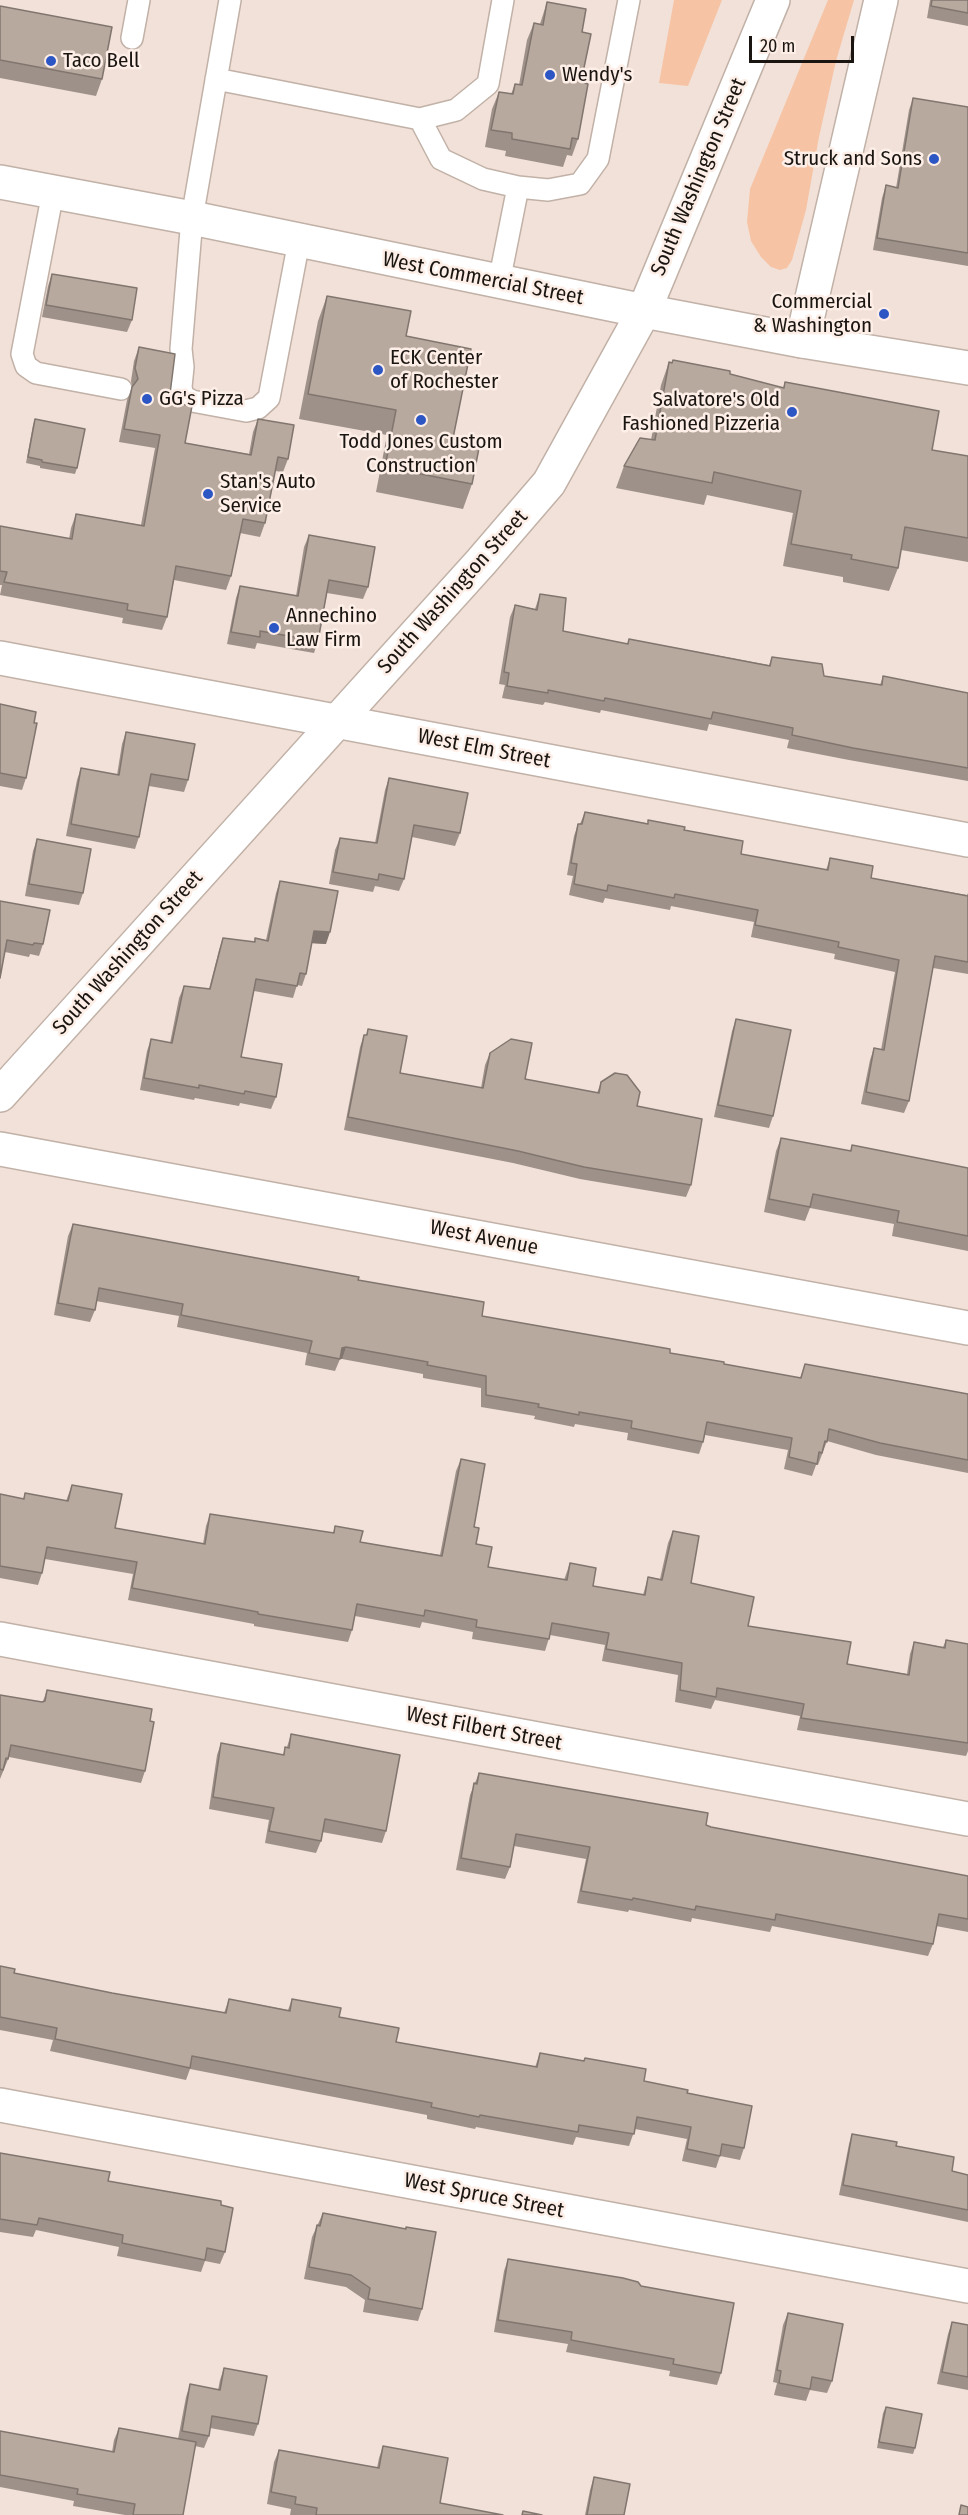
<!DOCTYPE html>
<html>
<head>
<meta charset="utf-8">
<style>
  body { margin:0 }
  #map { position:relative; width:968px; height:2515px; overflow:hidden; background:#f2e1d8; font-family:"Fira Sans Condensed",sans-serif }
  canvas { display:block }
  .scale { position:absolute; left:749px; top:36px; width:105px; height:27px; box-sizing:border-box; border:3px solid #1a1511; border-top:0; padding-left:8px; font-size:18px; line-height:21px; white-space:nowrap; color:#1a1511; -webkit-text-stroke:4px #fdefe7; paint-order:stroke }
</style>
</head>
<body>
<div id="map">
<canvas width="968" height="2515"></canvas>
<div class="scale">20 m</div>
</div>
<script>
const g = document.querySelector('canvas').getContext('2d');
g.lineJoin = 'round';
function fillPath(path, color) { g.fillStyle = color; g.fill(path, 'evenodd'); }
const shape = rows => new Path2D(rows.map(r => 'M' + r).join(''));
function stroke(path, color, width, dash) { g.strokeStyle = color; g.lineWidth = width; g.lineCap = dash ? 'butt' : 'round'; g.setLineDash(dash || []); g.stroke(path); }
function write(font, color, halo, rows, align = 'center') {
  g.font = font + ' "Fira Sans Condensed",sans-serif'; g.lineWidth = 5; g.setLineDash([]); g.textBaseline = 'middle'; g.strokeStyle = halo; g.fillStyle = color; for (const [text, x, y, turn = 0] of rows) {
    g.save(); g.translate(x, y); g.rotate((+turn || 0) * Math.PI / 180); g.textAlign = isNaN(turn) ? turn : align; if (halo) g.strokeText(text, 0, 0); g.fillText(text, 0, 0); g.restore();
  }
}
fillPath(shape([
  [674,0,722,0,688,86,659,83],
  [828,0,854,0,836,61,819,137,806,210,792,260,787,268,780,270,771,267,761,257,751,241,747,222,750,189]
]), '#f6c4a5');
const service = shape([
  [230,0,192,218,181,349,183,367,181,387,183,396,192,401,246,411,258,408,269,398,299,241],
  [132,38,139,0],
  [216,79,420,119,456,110,488,84,503,0],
  [420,119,441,159,483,179,518,187,548,190,580,184,598,159,629,0],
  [53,192,22,354,26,366,36,373,121,389],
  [499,282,518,187]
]);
const minor = shape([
  [802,341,881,0],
  [0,658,968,840],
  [0,1149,968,1328],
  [0,1639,968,1819],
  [0,2105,968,2286]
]);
const tertiary = shape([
  [644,311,802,341,968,368]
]);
const primary = shape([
  [0,182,192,218,644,311],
  [0,1095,481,562,549,483,644,311,773,0]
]);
stroke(service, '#c1b1a7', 24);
stroke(minor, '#c1b1a7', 36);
stroke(tertiary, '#c1b1a7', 36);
stroke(primary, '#c1b1a7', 36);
stroke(service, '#fff', 21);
stroke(minor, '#fff', 33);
stroke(tertiary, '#fff', 33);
stroke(primary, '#fff', 33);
fillPath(shape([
  [930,0,968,0,968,26,927,18],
  [547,2,582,32,581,82,578,139,572,156,567,155,563,167,505,156,506,151,485,147,492,109,499,92,511,94,515,84,519,85,527,40,534,23,540,24],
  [0,6,102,79,96,96,0,78],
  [913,98,968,107,968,266,873,250,882,198,886,185,896,188,909,110],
  [52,274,132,320,127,332,42,317,48,286],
  [327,296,406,336,452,443,472,484,463,509,376,492,387,435,299,419,318,321],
  [139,347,169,402,185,443,249,454,253,432,258,419,288,459,283,472,275,471,265,523,260,537,240,533,231,576,226,590,174,580,167,617,162,630,122,623,123,618,0,595,2,585,0,585,0,526,69,539,71,528,76,514,141,525,155,448,119,442,127,400,132,387,131,381,134,361],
  [669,362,730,374,783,388,785,382,932,450,968,456,968,562,901,550,898,568,889,591,843,582,843,577,783,566,793,513,707,495,704,505,616,488,624,466,651,440,661,385],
  [35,419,77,468,75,474,40,468,40,466,26,463,33,425],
  [309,535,368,587,363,599,327,593,318,641,314,653,257,643,255,649,227,644,236,598,240,586,296,596,304,547],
  [540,594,563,631,627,644,629,639,769,665,772,657,824,676,880,685,883,676,968,693,968,781,849,760,787,748,789,740,709,724,707,731,601,710,600,713,545,702,543,705,502,698,505,685,499,684,510,617,515,605,535,609],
  [0,704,34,723,26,778,22,790,0,786],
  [126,732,188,780,184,792,149,786,139,837,135,849,66,836,77,780,81,768,117,775,122,744],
  [389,778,460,833,455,846,412,837,404,879,399,891,375,886,373,892,329,884,335,850,340,838,375,843,385,790],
  [585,812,684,830,741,854,826,870,830,858,871,878,967,895,968,893,968,974,933,968,909,1101,904,1113,861,1104,870,1060,874,1048,881,1050,895,972,834,959,835,954,751,937,754,922,671,906,670,910,605,898,603,903,569,895,573,876,567,875,574,836,578,824,580,824],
  [37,839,83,893,79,905,25,896,33,851],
  [280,881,326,944,311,943,306,974,302,986,297,985,293,998,254,991,241,1057,276,1097,271,1109,240,1103,239,1106,195,1098,194,1100,140,1090,147,1051,151,1039,170,1043,179,998,184,986,209,989,219,950,223,938,254,942,255,938,266,940,276,893],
  [0,901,43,944,39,956,30,954,29,957,5,952],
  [736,1019,773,1116,769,1128,714,1117,732,1031],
  [368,1029,400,1073,481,1088,485,1065,490,1053,525,1079,597,1093,601,1082,637,1106,691,1185,686,1197,580,1179,513,1163,344,1130,360,1047,364,1035,366,1035],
  [781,1138,850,1151,852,1145,968,1168,968,1251,892,1236,894,1224,810,1208,805,1221,764,1212,776,1151],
  [73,1224,358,1280,482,1316,670,1353,724,1364,800,1378,805,1364,968,1394,968,1473,876,1455,827,1441,818,1465,816,1465,812,1476,784,1469,788,1450,705,1435,703,1442,699,1454,627,1440,628,1433,575,1424,574,1427,534,1419,535,1416,481,1407,481,1388,423,1378,423,1374,342,1359,340,1359,335,1371,305,1365,307,1353,177,1327,179,1316,96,1301,95,1310,90,1322,54,1315,68,1236],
  [461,1459,474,1527,476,1544,488,1567,564,1580,570,1563,593,1586,643,1595,648,1577,660,1579,668,1543,673,1531,691,1583,748,1626,847,1664,907,1674,910,1654,914,1642,943,1647,946,1640,968,1644,968,1751,966,1756,797,1730,800,1716,715,1700,711,1709,675,1702,678,1675,602,1661,605,1645,550,1635,545,1651,472,1639,473,1632,422,1622,420,1628,355,1616,352,1630,348,1642,254,1626,254,1624,128,1600,133,1574,45,1559,42,1573,38,1585,0,1578,0,1494,23,1499,25,1493,66,1501,72,1485,115,1528,203,1544,206,1526,210,1514,333,1533,335,1526,360,1542,440,1555,456,1471],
  [47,1690,150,1721,145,1771,141,1783,9,1757,0,1779,0,1695,42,1702,43,1701],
  [291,1734,386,1831,382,1843,322,1832,321,1841,316,1853,265,1843,269,1820,209,1809,217,1755,221,1743,283,1755,285,1747,287,1747],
  [479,1773,711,1827,968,1876,968,1932,936,1926,933,1944,928,1956,772,1926,770,1932,692,1918,691,1922,629,1910,628,1912,577,1903,586,1859,514,1846,510,1867,505,1879,456,1870,470,1795],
  [0,1966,14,1973,112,1993,224,2013,229,1999,288,2010,292,1999,339,2017,396,2042,535,2067,540,2053,687,2093,744,2148,740,2160,720,2156,716,2168,682,2161,687,2139,635,2129,629,2146,576,2137,573,2145,476,2127,475,2129,427,2119,427,2115,190,2069,186,2080,50,2051,53,2040,0,2030],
  [852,2134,896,2146,952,2171,968,2175,968,2222,839,2195,849,2144],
  [0,2153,108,2181,221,2205,225,2252,220,2264,205,2261,201,2272,117,2256,119,2247,36,2230,33,2237,0,2232],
  [323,2213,422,2309,418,2321,363,2312,365,2300,346,2287,304,2279,312,2237],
  [508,2259,641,2286,721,2373,717,2385,669,2376,670,2371,566,2352,568,2344,494,2332,504,2271],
  [788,2313,832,2381,827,2393,810,2390,806,2401,774,2395,777,2383,773,2382,783,2325],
  [952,2322,968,2325,968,2390,937,2384,948,2334],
  [224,2368,258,2424,254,2436,210,2428,209,2436,204,2448,195,2446,183,2515,125,2515,73,2506,74,2501,0,2487,0,2431,112,2452,114,2440,119,2428,178,2439,186,2397,190,2384,218,2390,220,2380],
  [886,2407,915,2448,913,2454,877,2448,883,2413],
  [383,2446,440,2503,503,2515,290,2515,291,2509,267,2504,274,2462,279,2450,377,2468,379,2458],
  [594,2477,624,2515,585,2515,590,2490]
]), '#9e9189');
fillPath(shape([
  [314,931,330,932,326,944,309,943],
  [346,1347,342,1359,340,1359,342,1348]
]), '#81766f');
const building = shape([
  [932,0,968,0,968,13,931,6,932,0],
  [547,2,586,9,582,32,591,34,581,82,588,84,578,139,572,138,570,149,512,139,512,133,491,130,499,92,513,94,515,84,522,85,534,23,543,25,547,2],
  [0,6,112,27,102,79,0,60,0,6],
  [913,98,968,107,968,253,877,238,886,185,898,188,913,98],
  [52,274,137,288,132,320,46,305,52,274],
  [327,296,411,311,406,336,471,349,452,443,479,448,472,484,385,467,396,410,308,394,327,296],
  [139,347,175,354,169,402,192,406,185,443,251,455,258,419,294,425,288,459,278,457,265,523,243,519,231,576,176,566,167,617,127,610,128,604,4,582,7,572,0,571,0,526,72,539,76,514,144,526,160,435,124,429,132,387,138,379,135,368,139,347],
  [673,360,730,371,730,374,784,388,785,382,939,411,932,450,968,456,968,538,905,527,898,568,851,559,852,555,791,544,801,491,714,472,712,483,624,466,640,438,655,440,669,362,672,363,673,360],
  [35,419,85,429,77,468,42,462,42,460,28,457,35,419],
  [309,535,375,547,368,587,329,580,318,641,260,631,260,637,231,632,240,586,298,596,309,535],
  [540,594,566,598,563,631,628,644,629,639,770,666,772,657,822,664,824,676,882,685,883,676,968,693,968,768,853,748,792,735,793,728,713,712,711,719,605,698,604,701,548,690,548,693,507,686,509,673,504,672,515,605,537,610,540,594],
  [0,704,36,712,34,723,37,723,26,778,0,773,0,704],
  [126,732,195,744,188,780,151,774,139,837,71,824,81,768,119,775,126,732],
  [389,778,468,793,460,833,414,825,404,879,379,874,378,880,333,872,340,838,377,843,389,778],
  [585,812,648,824,648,820,685,827,684,830,743,841,741,854,828,870,830,858,873,866,871,878,968,896,968,962,935,956,909,1101,866,1092,874,1048,884,1050,899,960,838,947,839,942,755,925,758,910,675,894,674,898,608,885,607,891,574,884,577,864,571,863,578,824,582,824,585,812],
  [37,839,91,849,83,893,29,884,37,839],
  [280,881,338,891,330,932,314,931,306,974,300,973,297,986,256,979,241,1057,282,1064,276,1097,245,1091,244,1094,199,1085,199,1088,144,1078,151,1039,172,1043,184,986,210,989,223,938,255,942,255,938,268,941,280,881],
  [0,901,50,910,43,944,34,943,33,945,7,940,0,978,0,901],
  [736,1019,791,1030,773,1116,718,1105,736,1019],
  [368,1029,407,1036,400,1073,483,1088,490,1053,511,1039,532,1043,525,1079,599,1093,601,1082,615,1073,627,1075,640,1092,637,1106,702,1119,691,1185,584,1167,518,1151,348,1117,364,1035,367,1035,368,1029],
  [781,1138,851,1151,852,1145,968,1168,968,1236,897,1222,899,1211,813,1194,810,1207,769,1199,781,1138],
  [73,1224,359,1277,358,1280,484,1302,482,1316,670,1349,670,1353,724,1362,724,1364,801,1378,805,1364,968,1394,968,1460,880,1443,829,1429,827,1442,825,1441,822,1453,819,1452,817,1464,789,1457,792,1438,707,1422,703,1442,631,1428,632,1421,579,1412,579,1415,538,1407,539,1404,486,1395,486,1376,427,1365,428,1362,346,1347,342,1348,340,1359,309,1353,312,1341,181,1315,183,1304,99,1288,95,1310,58,1303,73,1224],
  [461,1459,485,1464,474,1527,479,1528,476,1544,492,1547,488,1567,567,1580,570,1563,596,1568,593,1586,645,1595,648,1577,662,1580,673,1531,699,1536,691,1583,754,1597,748,1626,851,1642,847,1664,909,1675,914,1642,945,1648,946,1640,968,1644,968,1743,801,1718,804,1704,717,1688,716,1697,680,1690,682,1663,606,1649,609,1633,552,1623,549,1639,476,1627,477,1620,425,1610,424,1616,357,1604,352,1630,258,1614,258,1612,132,1588,137,1562,47,1547,42,1573,0,1566,0,1494,24,1499,25,1493,68,1501,72,1485,122,1494,115,1528,205,1544,210,1514,334,1533,335,1526,363,1531,360,1542,442,1556,461,1459],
  [47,1690,152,1709,150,1721,154,1722,145,1771,11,1745,8,1759,6,1758,3,1770,0,1769,0,1695,42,1702,45,1701,47,1690],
  [291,1734,400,1755,386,1831,325,1819,321,1841,269,1831,274,1808,213,1797,221,1743,284,1755,285,1747,289,1748,291,1734],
  [479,1773,708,1813,706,1825,711,1827,968,1876,968,1919,939,1914,933,1944,776,1914,775,1920,696,1906,695,1910,633,1898,632,1900,581,1891,590,1847,516,1834,510,1867,461,1858,474,1783,477,1784,479,1773],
  [0,1966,15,1969,14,1973,112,1993,226,2013,229,1999,290,2011,292,1999,341,2008,339,2017,399,2028,396,2042,537,2067,540,2053,584,2061,585,2058,646,2069,644,2081,688,2090,687,2093,752,2106,744,2148,722,2144,720,2156,687,2149,691,2127,637,2117,634,2134,579,2125,578,2132,480,2115,479,2117,431,2107,432,2103,192,2056,190,2068,55,2039,57,2028,0,2017,0,1966],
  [852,2134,897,2142,896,2146,954,2157,952,2171,968,2175,968,2210,843,2185,852,2134],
  [0,2153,110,2172,108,2181,221,2201,221,2205,233,2208,225,2252,207,2248,205,2260,122,2243,123,2235,39,2218,37,2225,0,2219,0,2153],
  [323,2213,406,2229,406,2227,436,2232,422,2309,368,2299,370,2288,351,2275,309,2267,317,2225,320,2226,323,2213],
  [508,2259,623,2278,638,2282,641,2286,734,2303,721,2373,673,2364,674,2359,571,2340,572,2332,498,2320,508,2259],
  [788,2313,843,2324,832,2381,812,2377,810,2389,779,2383,781,2371,777,2370,788,2313],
  [952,2322,968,2325,968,2377,942,2372,952,2322],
  [224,2368,267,2376,258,2424,212,2416,209,2436,182,2431,190,2384,220,2390,224,2368],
  [886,2407,922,2414,915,2448,879,2442,886,2407],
  [119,2428,196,2442,183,2515,133,2515,135,2504,77,2494,78,2489,0,2475,0,2431,114,2452,119,2428],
  [383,2446,448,2458,440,2503,503,2515,316,2515,317,2508,295,2504,296,2497,271,2492,279,2450,379,2468,383,2446],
  [594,2477,630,2484,624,2515,587,2515,594,2477],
  [961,2505,968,2507,968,2515,959,2515,961,2505],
  [523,2511,542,2515,522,2515,523,2511]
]);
fillPath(building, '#b8a99f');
stroke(building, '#81766f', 1.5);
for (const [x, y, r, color] of [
  [51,61,6,"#2d56c5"],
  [550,75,6,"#2d56c5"],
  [934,159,6,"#2d56c5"],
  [884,314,6,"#2d56c5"],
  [378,370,6,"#2d56c5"],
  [147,399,6,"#2d56c5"],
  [792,412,6,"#2d56c5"],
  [421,420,6,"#2d56c5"],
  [208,494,6,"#2d56c5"],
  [274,628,6,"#2d56c5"]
]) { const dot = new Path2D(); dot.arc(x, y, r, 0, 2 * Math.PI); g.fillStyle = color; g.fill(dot); stroke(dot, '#fdefe7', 2); }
write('21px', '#1a1511', '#fdefe7', [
  ["Taco Bell",63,61],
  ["Wendy's",562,75],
  ["Struck and Sons",922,159,"right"],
  ["Commercial",872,302,"right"],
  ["& Washington",872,326,"right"],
  ["ECK Center",390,358],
  ["of Rochester",390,382],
  ["GG's Pizza",159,399],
  ["Salvatore's Old",780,400,"right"],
  ["Fashioned Pizzeria",780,424,"right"],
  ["Todd Jones Custom",421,442,"center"],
  ["Construction",421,466,"center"],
  ["Stan's Auto",220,482],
  ["Service",220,506],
  ["Annechino",286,616],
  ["Law Firm",286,640]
], 'left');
write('21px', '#1a1511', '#fdefe7', [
  ["South Washington Street",699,177,-67],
  ["West Commercial Street",483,279,11],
  ["South Washington Street",453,592,-48],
  ["West Elm Street",484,749,11],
  ["South Washington Street",128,953,-48],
  ["West Avenue",484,1238,11],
  ["West Filbert Street",484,1729,11],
  ["West Spruce Street",484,2196,11]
]);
</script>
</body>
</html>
